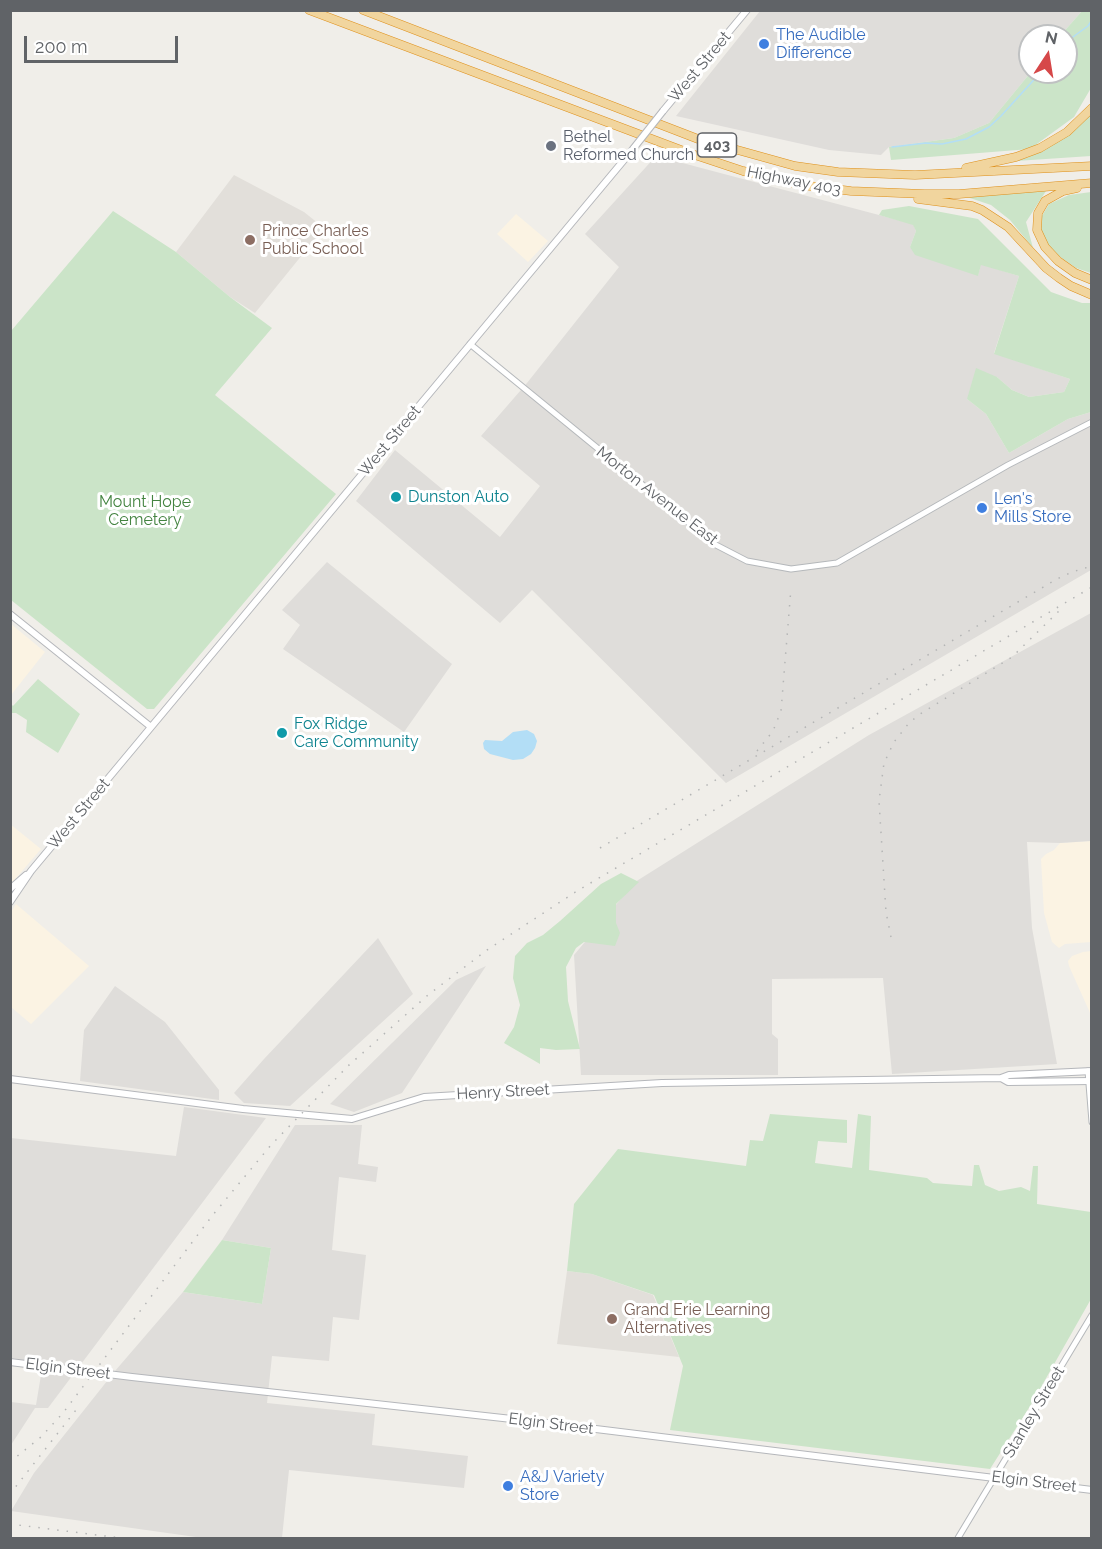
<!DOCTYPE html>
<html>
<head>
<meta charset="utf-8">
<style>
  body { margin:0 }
  #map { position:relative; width:1102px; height:1549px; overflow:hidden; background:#f0eee9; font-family:Raleway,sans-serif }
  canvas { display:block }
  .frame { position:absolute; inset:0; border:12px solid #606367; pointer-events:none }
  .north { position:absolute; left:1018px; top:24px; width:60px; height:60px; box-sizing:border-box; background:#fff; border:2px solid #bfc1c2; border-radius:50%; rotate:12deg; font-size:16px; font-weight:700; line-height:24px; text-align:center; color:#606367 }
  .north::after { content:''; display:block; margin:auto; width:21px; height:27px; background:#d64849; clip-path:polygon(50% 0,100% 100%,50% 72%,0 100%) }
  .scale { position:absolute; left:24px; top:36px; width:154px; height:27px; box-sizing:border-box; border:3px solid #606367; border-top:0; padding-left:8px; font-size:18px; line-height:21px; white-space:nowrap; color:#606367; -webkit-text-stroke:4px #fff; paint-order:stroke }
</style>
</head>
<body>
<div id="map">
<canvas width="1102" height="1549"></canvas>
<div class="frame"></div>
<div class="north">N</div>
<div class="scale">200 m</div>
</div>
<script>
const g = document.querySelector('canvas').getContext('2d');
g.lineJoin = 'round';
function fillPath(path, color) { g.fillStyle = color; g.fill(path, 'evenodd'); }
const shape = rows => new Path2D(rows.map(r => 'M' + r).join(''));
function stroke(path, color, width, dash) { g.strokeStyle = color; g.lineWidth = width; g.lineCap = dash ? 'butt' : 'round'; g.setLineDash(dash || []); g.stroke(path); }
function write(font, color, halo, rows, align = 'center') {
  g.font = font + ' Raleway,sans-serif'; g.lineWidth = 6; g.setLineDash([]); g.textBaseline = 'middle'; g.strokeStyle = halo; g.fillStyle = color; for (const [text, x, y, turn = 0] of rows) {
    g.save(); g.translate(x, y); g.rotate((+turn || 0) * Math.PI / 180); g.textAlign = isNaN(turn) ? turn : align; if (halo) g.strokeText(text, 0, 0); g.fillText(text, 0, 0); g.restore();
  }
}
fillPath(shape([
  [516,214,548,241,528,262,497,234],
  [11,624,45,652,11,695],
  [10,824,41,849,11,884,10,884],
  [1091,841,1091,942,1065,944,1059,948,1052,942,1044,913,1041,859,1046,854,1054,850,1060,843],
  [16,904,89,966,31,1024,11,1007,11,912],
  [1091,951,1092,951,1091,1015,1069,966,1068,961,1072,956,1083,952]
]), '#fbf3e3');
fillPath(shape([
  [760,11,1082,11,1060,36,1030,36,1031,72,989,123,954,138,889,147,881,155,829,150,676,116],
  [656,156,913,224,916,231,910,247,978,275,981,264,1019,276,994,353,1070,379,1064,392,1029,397,1012,390,997,377,967,399,986,414,1009,453,1068,419,1091,412,1091,570,726,783,532,590,500,623,356,501,395,450,500,537,540,486,481,436,527,383,619,267,585,234],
  [327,562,452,664,404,732,283,649,300,625,282,610],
  [1091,613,1091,841,1060,843,1027,842,1032,928,1057,1064,892,1074,883,978,772,979,772,1034,778,1039,778,1075,581,1075,574,955,635,882,869,735],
  [378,938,413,994,290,1106,244,1103,234,1093,264,1059],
  [486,966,402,1093,354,1112,330,1104,456,980],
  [115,986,165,1022,219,1090,219,1100,80,1081,84,1030],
  [184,1107,266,1118,48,1408,35,1408,11,1445,11,1402,36,1405,43,1363,11,1358,11,1138,176,1156],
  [295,1125,362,1125,358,1164,378,1167,376,1182,339,1177,332,1250,366,1255,359,1320,333,1317,329,1361,272,1356,267,1403,375,1414,372,1445,468,1456,464,1488,289,1470,282,1538,203,1538,11,1511,34,1473,115,1371,183,1292,262,1304,271,1248,222,1240]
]), '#dfddda');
fillPath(shape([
  [234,175,304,212,324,228,255,313,230,297,176,252],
  [567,1271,592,1274,653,1295,679,1357,557,1344]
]), '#e2dfda');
fillPath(shape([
  [1082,11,1091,11,1091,88,1074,117,1030,149,891,160,889,147,954,138,989,123,1031,72,1066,72,1066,36,1060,36],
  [1091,111,1091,156,1016,161,1029,157,1074,130],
  [1046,191,1026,222,1033,248,1010,220,991,205,961,195],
  [1091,192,1091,273,1076,268,1053,252,1041,234,1040,219,1049,204,1069,195],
  [909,206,978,219,1051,292,1082,303,1091,303,1091,412,1068,419,1009,453,986,414,967,399,976,368,997,377,1012,390,1029,397,1064,392,1070,379,994,354,1019,276,981,265,978,276,915,255,910,247,916,231,913,225,879,215,882,210],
  [113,211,176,252,230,297,272,328,215,395,336,494,154,709,147,709,11,600,11,331],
  [38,679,80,714,58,753,26,732,27,720,16,713,11,713,11,704,13,706],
  [621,873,639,882,616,904,616,923,620,933,615,946,584,942,576,948,566,967,568,1001,580,1049,556,1050,540,1048,540,1064,504,1043,514,1027,520,1005,513,978,515,956,527,943,543,935,560,921,601,884],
  [770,1114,847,1120,847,1143,818,1141,815,1163,852,1168,858,1114,871,1116,869,1170,927,1178,933,1183,972,1186,974,1165,979,1165,985,1185,999,1191,1021,1187,1030,1191,1033,1166,1038,1166,1037,1204,1091,1212,1091,1299,1032,1403,990,1469,670,1430,683,1366,654,1295,592,1274,567,1271,574,1204,618,1149,746,1166,750,1140,763,1141],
  [222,1240,271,1248,262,1304,183,1292]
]), '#cbe4c8');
fillPath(shape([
  [527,730,534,734,537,741,535,748,531,754,523,759,513,760,490,754,484,749,483,743,485,740,502,741,513,732]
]), '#b3def6');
stroke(shape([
  [1066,42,1088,26,1092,20],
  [892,147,926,143,942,144,966,139,989,127,1001,116,1041,72]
]), '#b3def6', 1.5);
const tertiary = shape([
  [470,344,716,545,747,561,791,569,837,563,1008,465,1092,422],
  [1088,1071,1092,1122],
  [958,1538,1092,1315]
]);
const secondary = shape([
  [663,111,747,10],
  [10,614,151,727],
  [10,889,26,875],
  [10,902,31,871,629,154],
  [1001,1078,1009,1075,1092,1071],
  [10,1079,243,1109,352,1119,424,1097,662,1083,1001,1078,1008,1082,1092,1081],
  [10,1362,132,1377,539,1422,1092,1490]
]);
const motorway = shape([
  [309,10,689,153,743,171,802,185,851,191,924,194,959,194,1092,183],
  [363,10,698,139,795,166,838,172,915,175,1092,166],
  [966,168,1016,157,1040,148,1067,132,1092,108],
  [1077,188,1063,191,1045,201,1038,213,1037,230,1045,247,1058,261,1075,273,1092,280],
  [918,199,972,206,982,210,1008,227,1046,268,1059,278,1071,286,1092,295]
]);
stroke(tertiary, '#b5b8bb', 7);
stroke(secondary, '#b5b7bb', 8);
stroke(motorway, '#de901b', 9);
stroke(tertiary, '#fff', 5);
stroke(secondary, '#fff', 6);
stroke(motorway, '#f1d59e', 8);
stroke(shape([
  [757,751,773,731,781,711,791,588],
  [600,848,1057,579,1072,572,1092,566],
  [891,937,886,912,879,801,884,763,894,742,909,723,920,714,1012,657,1059,611],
  [10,1462,41,1437,63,1413,212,1216,271,1145,348,1066,428,995,487,950,577,891,1092,587],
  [10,1494,76,1410],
  [10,1524,121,1538]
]), '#b4b5b5', 1.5, [1.5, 8]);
const secondaryBridge = shape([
  [629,154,663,111]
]);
stroke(secondaryBridge, '#b5b7bb', 8, []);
stroke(secondaryBridge, '#fff', 6);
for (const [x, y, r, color] of [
  [764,44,6,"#3f7fe0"],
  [551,146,6,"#6b7280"],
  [250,240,6,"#8d6e63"],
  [396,497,6,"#0f9aa8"],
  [982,508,6,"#3f7fe0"],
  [282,733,6,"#0f9aa8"],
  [612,1319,6,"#8d6e63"],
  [508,1486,6,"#3f7fe0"]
]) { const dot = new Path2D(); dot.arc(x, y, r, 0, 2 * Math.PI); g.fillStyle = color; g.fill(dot); stroke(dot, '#fff', 2); }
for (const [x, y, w] of [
  [717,145,39]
]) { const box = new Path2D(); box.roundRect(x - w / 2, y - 12, w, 24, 4.5); g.fillStyle = '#fff'; g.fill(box); stroke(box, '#606367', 1.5); }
write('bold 15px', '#606367', null, [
  ["403",717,145]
]);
write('16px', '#366cbe', '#fff', [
  ["The Audible",776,35],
  ["Difference",776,53],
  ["Len's",994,499],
  ["Mills Store",994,517],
  ["A&J Variety",520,1477],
  ["Store",520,1495]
], 'left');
write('16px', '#606367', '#fff', [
  ["West Street",700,67,-50],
  ["Highway 403",794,181,11],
  ["West Street",390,441,-50],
  ["Morton Avenue East",657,496,38],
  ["West Street",79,814,-50],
  ["Henry Street",503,1092,-3],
  ["Elgin Street",68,1369,7],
  ["Stanley Street",1034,1412,-59],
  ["Elgin Street",551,1424,7],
  ["Elgin Street",1034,1482,7]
]);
write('16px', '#5b616d', '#fff', [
  ["Bethel",563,137],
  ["Reformed Church",563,155]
], 'left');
write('16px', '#785e54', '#fff', [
  ["Prince Charles",262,231],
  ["Public School",262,249],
  ["Grand Erie Learning",624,1310],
  ["Alternatives",624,1328]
], 'left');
write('16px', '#0d838f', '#fff', [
  ["Dunston Auto",408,497],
  ["Fox Ridge",294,724],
  ["Care Community",294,742]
], 'left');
write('16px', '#448441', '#fff', [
  ["Mount Hope",145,502],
  ["Cemetery",145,520]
]);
</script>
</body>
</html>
